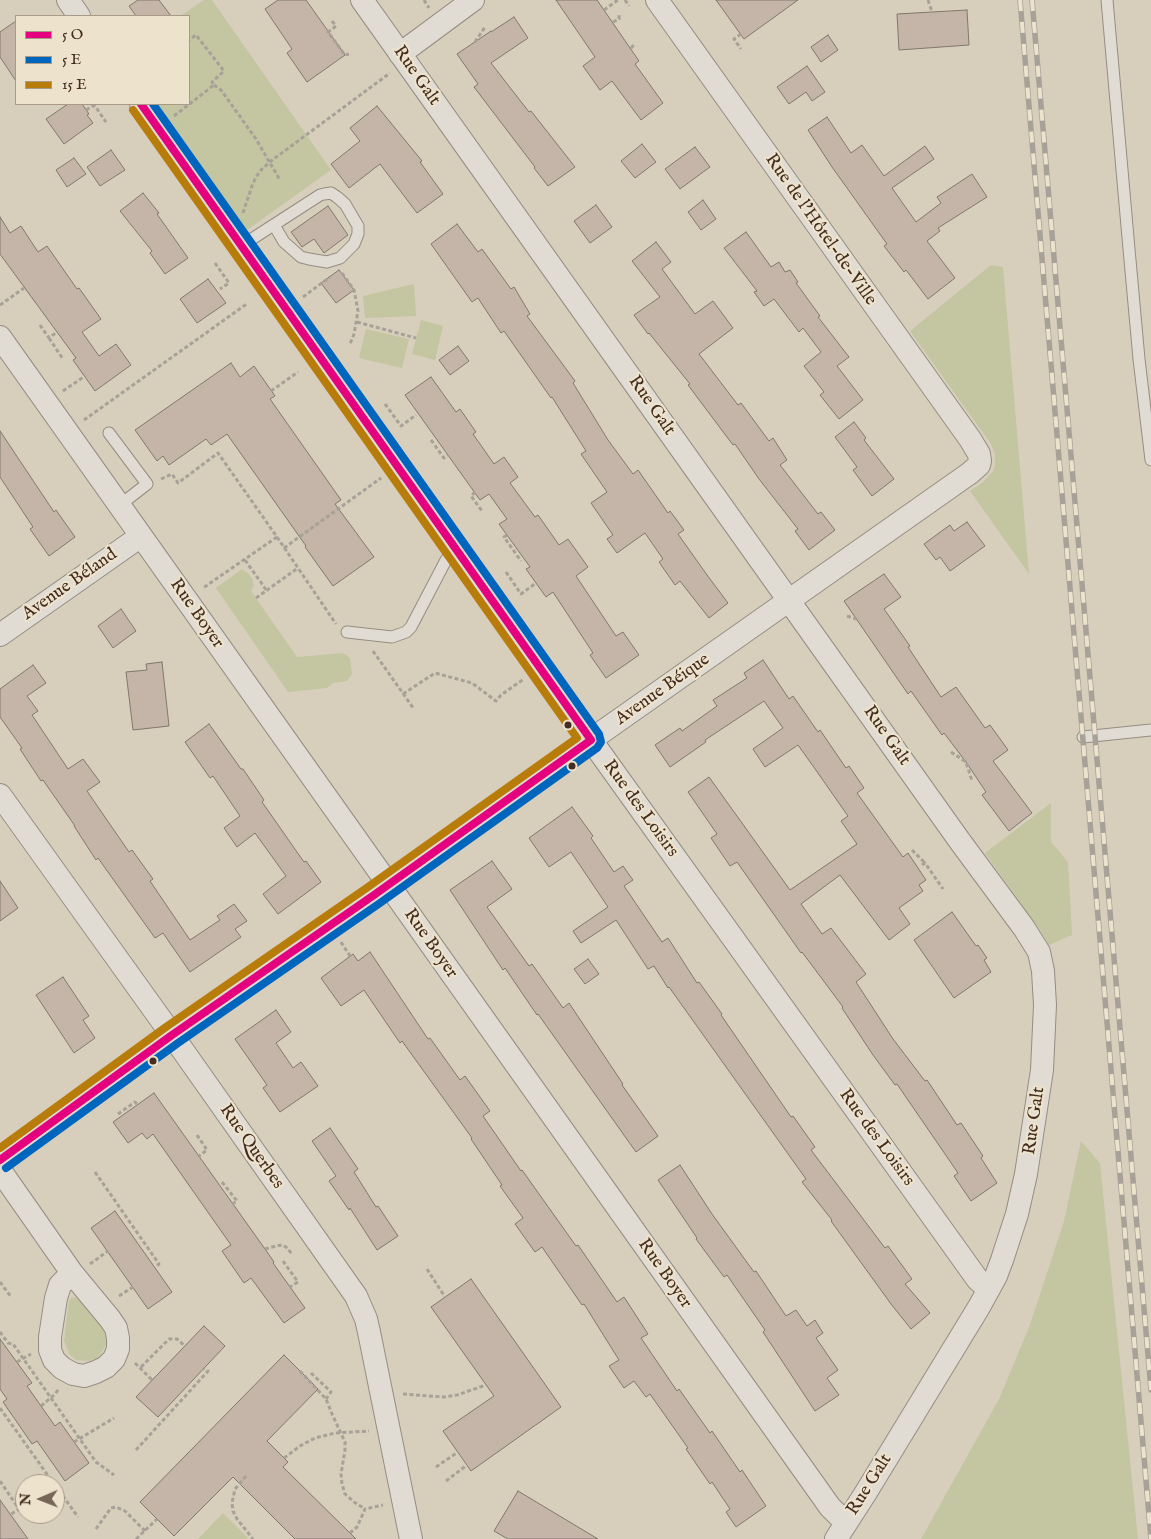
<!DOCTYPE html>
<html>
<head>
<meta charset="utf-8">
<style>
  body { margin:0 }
  #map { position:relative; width:1151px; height:1539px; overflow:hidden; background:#d7cfbc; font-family:"IM FELL English",serif }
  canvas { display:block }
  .legend { position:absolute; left:15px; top:15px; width:175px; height:90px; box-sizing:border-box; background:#ede2cc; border:1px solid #a99a87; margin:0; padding:6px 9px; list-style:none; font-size:15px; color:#432d20 }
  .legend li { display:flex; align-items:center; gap:10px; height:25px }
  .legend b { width:25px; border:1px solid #a99a87 }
  .north { position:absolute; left:15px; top:1474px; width:50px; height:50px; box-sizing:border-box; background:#ede2cc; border:1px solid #a99a87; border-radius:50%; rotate:269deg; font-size:14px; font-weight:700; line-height:20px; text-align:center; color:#432d20 }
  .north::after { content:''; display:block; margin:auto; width:18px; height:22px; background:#776657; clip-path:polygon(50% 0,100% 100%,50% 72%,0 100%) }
</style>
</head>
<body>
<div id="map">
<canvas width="1151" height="1539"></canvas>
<ul class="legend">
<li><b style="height:6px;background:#e5007d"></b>5 O</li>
<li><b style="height:6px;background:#0065bd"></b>5 E</li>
<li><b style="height:6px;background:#b87c0b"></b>15 E</li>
</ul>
<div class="north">N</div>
</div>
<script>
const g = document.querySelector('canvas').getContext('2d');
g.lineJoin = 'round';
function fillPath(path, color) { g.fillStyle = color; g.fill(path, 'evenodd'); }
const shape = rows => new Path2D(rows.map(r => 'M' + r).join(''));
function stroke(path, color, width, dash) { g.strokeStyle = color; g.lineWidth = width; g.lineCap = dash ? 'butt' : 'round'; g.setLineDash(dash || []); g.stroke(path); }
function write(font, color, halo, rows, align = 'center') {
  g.font = font + ' "IM FELL English",serif'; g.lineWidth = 4.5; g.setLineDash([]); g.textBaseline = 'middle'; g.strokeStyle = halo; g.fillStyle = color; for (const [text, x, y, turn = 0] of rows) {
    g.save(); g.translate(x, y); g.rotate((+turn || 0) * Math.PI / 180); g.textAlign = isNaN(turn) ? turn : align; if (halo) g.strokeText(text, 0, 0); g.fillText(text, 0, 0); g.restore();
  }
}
fillPath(shape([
  [204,0,212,0,331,170,247,230,158,104,189,104,189,16,180,16],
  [991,265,1003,267,1029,574,970,491,983,482,993,471,995,465,995,454,991,444,910,331],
  [414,284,416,316,365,318,363,296],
  [421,320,443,326,435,360,412,354],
  [366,329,409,339,402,368,359,358],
  [242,569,248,573,253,580,254,586,251,591,297,657,343,653,350,658,352,674,347,681,333,683,327,688,288,692,216,588],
  [1051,803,1051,842,1068,862,1072,935,1049,945,1040,930,985,853],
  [1081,1141,1100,1163,1138,1539,921,1539,999,1399,1030,1325,1064,1221],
  [75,1297,83,1302,103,1330,106,1337,106,1344,101,1354,96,1359,89,1361,76,1360,70,1355,64,1341,69,1301,71,1298],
  [223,1513,248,1538,247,1539,198,1539]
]), '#c4c5a1');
const building = shape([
  [138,0,159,0,171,16,136,16,129,6,138,0],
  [278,0,306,0,345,55,307,82,287,53,292,49,265,9,278,0],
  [556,0,597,0,639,61,635,64,663,103,641,120,612,81,600,90,583,66,595,57,556,0],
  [716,0,798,0,744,39,716,0],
  [967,10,969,45,899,50,897,14,967,10],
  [514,17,528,38,491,63,529,112,531,111,575,167,548,186,534,168,535,167,474,87,478,84,457,54,491,31,491,32,514,17],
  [16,21,16,81,0,57,0,32,16,21],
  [828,35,838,50,821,62,811,47,828,35],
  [807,66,825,92,812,101,806,92,789,104,777,87,807,66],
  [68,104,82,104,89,114,87,115,93,123,64,144,46,119,68,104],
  [377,106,422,161,420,162,443,194,417,213,380,164,349,188,331,164,360,141,350,128,377,106],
  [827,117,851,153,862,145,884,176,925,146,934,159,892,188,916,222,941,203,937,197,972,174,987,197,938,228,940,231,927,241,955,278,928,299,906,270,904,272,884,246,887,244,832,167,808,130,827,117],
  [642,144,656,162,635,178,621,161,642,144],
  [695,147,710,167,680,189,665,169,695,147],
  [111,150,125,170,100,186,87,167,111,150],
  [74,158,86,174,67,187,56,170,74,158],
  [143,193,159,213,157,214,188,258,165,274,150,253,152,251,120,211,143,193],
  [703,200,716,219,701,230,688,212,703,200],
  [596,205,612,227,590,243,574,221,596,205],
  [328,206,348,235,324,253,314,239,302,247,291,232,328,206],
  [0,217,10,233,21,226,38,252,47,246,77,289,79,288,101,319,82,332,99,356,116,344,131,365,95,391,73,360,76,358,0,254,0,217],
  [457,224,478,252,482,249,511,289,514,287,530,314,527,316,575,381,573,383,608,440,633,474,638,470,668,513,670,511,684,530,678,534,707,575,728,603,709,618,680,581,675,585,659,562,663,559,645,533,617,553,607,539,613,535,591,503,607,492,581,454,586,451,552,397,551,398,504,331,501,333,478,298,472,302,431,244,457,224],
  [746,232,771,267,779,262,785,272,790,270,798,282,796,283,820,316,818,317,849,357,837,366,863,400,839,419,820,395,824,392,804,366,821,352,803,328,799,332,774,299,764,306,754,292,757,291,724,248,746,232],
  [656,242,671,262,662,269,695,314,713,301,733,328,699,354,738,405,741,403,769,441,773,438,787,460,780,465,818,514,821,512,835,530,809,550,795,531,798,529,759,479,735,444,733,445,688,385,690,384,649,333,648,334,634,315,660,297,632,261,656,242],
  [339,270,354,290,336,303,321,283,339,270],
  [208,279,226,303,197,323,180,299,208,279],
  [458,346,469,361,450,375,439,360,458,346],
  [231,363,240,377,254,366,275,396,270,399,341,500,335,504,374,557,333,586,305,547,306,546,227,434,211,445,206,439,169,465,163,456,157,461,135,430,231,363],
  [431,377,456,412,460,409,476,432,473,434,494,464,504,457,518,477,510,483,535,517,538,515,559,545,568,539,588,567,576,576,616,636,623,632,639,655,606,678,590,655,593,653,553,592,546,597,526,569,530,567,499,524,507,519,489,494,480,500,405,395,431,377],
  [854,422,866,438,864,440,894,479,872,496,853,470,857,467,835,437,854,422],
  [0,431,54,512,56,510,75,537,49,556,30,529,33,527,0,477,0,431],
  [967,522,985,546,950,571,940,557,936,560,924,544,950,525,954,531,967,522],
  [884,574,901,597,884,609,910,646,908,647,941,697,956,687,985,728,990,725,1008,750,993,761,1032,813,1009,831,982,795,986,792,966,762,944,733,942,735,911,691,908,694,844,601,884,574],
  [121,609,136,631,113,648,98,626,121,609],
  [763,660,789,699,793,696,818,732,820,730,846,768,849,766,864,788,857,793,903,857,908,853,926,880,919,885,923,891,899,908,910,924,889,940,840,875,801,904,822,934,831,928,866,974,856,982,893,1039,925,1081,927,1080,957,1125,961,1123,983,1156,981,1158,997,1183,971,1201,954,1176,958,1173,897,1084,895,1085,873,1055,842,1008,843,1007,802,952,801,953,737,862,730,866,711,838,717,834,688,792,709,777,790,890,857,844,841,821,848,816,813,766,798,745,765,767,753,749,783,728,764,701,705,740,706,742,670,767,655,745,680,728,682,731,717,706,713,700,747,678,744,673,763,660],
  [162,662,169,726,133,730,126,672,147,670,146,664,162,662],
  [33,665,46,683,27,696,38,711,32,715,68,769,83,759,100,782,87,791,129,852,132,850,153,879,150,881,190,940,220,920,217,916,234,904,247,921,235,929,241,937,190,972,163,933,155,938,98,858,96,860,74,826,75,826,43,780,41,781,20,749,22,748,0,717,0,689,33,665],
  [209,724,241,769,243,769,264,800,262,802,304,862,306,861,321,882,278,914,263,894,286,876,255,833,237,847,224,828,240,816,213,776,210,778,185,742,209,724],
  [572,807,593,836,591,838,614,872,623,866,633,880,624,886,662,942,668,938,697,983,699,982,722,1014,721,1015,791,1117,793,1116,815,1147,811,1150,885,1248,888,1246,912,1279,905,1284,930,1313,911,1329,891,1304,831,1221,832,1220,802,1182,806,1179,669,987,668,988,654,966,648,969,616,920,581,943,573,931,608,907,571,852,549,867,529,838,572,807],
  [492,861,512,889,487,907,529,966,532,964,563,1008,569,1003,623,1084,622,1085,658,1136,636,1152,538,1014,537,1015,505,968,503,970,450,890,492,861],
  [0,881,18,908,0,921,0,881],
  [952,912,976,946,978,945,987,958,984,960,991,972,954,998,914,940,952,912],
  [370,952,428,1039,430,1038,460,1080,465,1076,490,1111,483,1116,521,1171,522,1170,576,1246,578,1245,617,1302,624,1297,648,1334,641,1338,677,1391,679,1389,710,1433,712,1431,740,1472,742,1470,766,1506,736,1527,726,1512,730,1509,712,1482,710,1484,686,1449,688,1448,650,1394,646,1397,634,1381,624,1388,609,1366,619,1360,584,1304,582,1305,542,1247,535,1252,515,1224,523,1218,500,1186,502,1185,471,1139,472,1138,402,1041,400,1043,364,990,341,1006,321,978,353,954,358,961,370,952],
  [588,959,599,974,585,984,574,969,588,959],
  [63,977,89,1016,83,1020,95,1038,74,1053,36,995,63,977],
  [276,1010,291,1032,276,1043,293,1068,301,1062,318,1086,280,1112,263,1088,267,1085,235,1039,276,1010],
  [154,1093,265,1249,274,1262,273,1263,305,1308,284,1323,251,1278,244,1283,222,1251,231,1245,153,1134,147,1139,142,1133,128,1143,113,1122,154,1093],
  [330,1128,358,1169,354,1172,376,1207,378,1206,398,1236,377,1250,350,1208,349,1210,329,1181,336,1176,312,1141,330,1128],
  [680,1165,712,1214,754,1272,756,1271,786,1316,796,1310,807,1326,815,1320,823,1333,816,1338,838,1370,827,1378,839,1395,815,1411,763,1332,765,1330,727,1275,724,1277,696,1239,697,1238,658,1180,680,1165],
  [115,1211,172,1292,148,1309,91,1228,115,1211],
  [471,1279,561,1407,471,1471,443,1431,494,1396,431,1307,471,1279],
  [204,1326,225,1346,158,1417,136,1397,204,1326],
  [0,1339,32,1383,27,1386,55,1426,60,1422,89,1463,65,1481,37,1441,32,1444,3,1402,7,1399,0,1389,0,1339],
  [284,1355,318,1389,267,1441,288,1462,283,1467,356,1539,295,1539,233,1477,174,1536,140,1502,284,1355],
  [518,1491,598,1539,508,1539,494,1531,518,1491],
  [0,1500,28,1539,0,1539,0,1500]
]);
fillPath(building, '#c4b5a8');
stroke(building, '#80786c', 1);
const lane = shape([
  [1107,0,1129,249,1139,359,1151,460],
  [241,246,320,195,324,194,331,193,337,197,345,204,358,226,358,234,354,244,340,258,327,262,309,259,301,257,284,242,274,225],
  [109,433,147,484,120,505],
  [347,632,392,637,406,632,411,627,446,560,456,549],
  [1083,737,1151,730]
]);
const street = shape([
  [68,0,79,16],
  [362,0,959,840,1024,928,1039,952,1043,971,1045,1005,1042,1070,1026,1174,1017,1214,1002,1260,996,1276,979,1307,865,1494,836,1539],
  [400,54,473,0],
  [141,104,591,740,978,1280,989,1289],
  [0,337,830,1507,846,1523],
  [0,635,141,536],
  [0,795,172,1035,356,1296,366,1319,369,1332,411,1539],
  [0,1160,172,1035,374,895,575,751,970,473,979,465,980,461,979,454,970,439,657,0],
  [0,1170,72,1273,110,1319,116,1328,118,1338,118,1349,114,1359,106,1367,96,1372,84,1376,73,1374,62,1368,54,1360,50,1350,50,1337,56,1298,60,1285,72,1273]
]);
stroke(lane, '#948d81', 13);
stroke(street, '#948d81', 24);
stroke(shape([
  [424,0,429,8],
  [625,0,629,6],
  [928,0,932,12],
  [604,10,618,0],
  [332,21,336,26,328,32,345,55,349,54],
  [613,22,619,19,619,13],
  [741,34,734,39,741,49],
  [475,42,485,27],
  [631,48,635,44],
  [214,85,221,90,256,139,280,180],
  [86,110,93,106,95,106,106,122],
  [174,116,214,85,212,82,224,71,196,35,189,40],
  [243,213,252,186,256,177,262,169,271,161,390,73],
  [215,263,229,283,220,289],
  [342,273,354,290,358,311,354,334,350,344],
  [303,297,330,277],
  [0,305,24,288],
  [357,322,416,338],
  [40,325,49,338,57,332],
  [49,338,63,359],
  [63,391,85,376],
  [271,391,298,372],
  [385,404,401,426,416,415],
  [84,420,248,303],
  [431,440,444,458,448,455],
  [161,479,172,474,178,483,218,453,277,537,203,588],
  [475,492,471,496,482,511],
  [507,535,504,537,521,561],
  [277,537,336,624],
  [284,548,381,478],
  [245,560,267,591],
  [506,572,521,594,536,583],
  [256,598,298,568],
  [847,616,856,619],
  [373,651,414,709],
  [403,694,435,673,472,683,496,701,501,695,524,679],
  [951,752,966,762,972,781],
  [912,850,925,863],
  [922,865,925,863,943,889],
  [341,942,350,956],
  [118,1114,135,1102,137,1104],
  [197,1135,207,1150,199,1156],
  [95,1172,159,1264,155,1267],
  [222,1182,237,1201,232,1204],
  [265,1249,276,1246,282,1245,286,1247,292,1254],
  [283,1261,298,1282,290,1287],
  [90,1264,108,1251],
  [427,1269,445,1297],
  [0,1282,11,1297],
  [119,1296,133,1287],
  [0,1332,8,1343,13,1344,96,1462,114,1475],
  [17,1362,31,1354],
  [135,1363,152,1380],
  [141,1367,169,1339,177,1339,185,1346],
  [300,1371,326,1399,332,1414,345,1442,345,1450,341,1474,342,1484,345,1494,354,1502,365,1509],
  [311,1373,331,1392,326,1399],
  [403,1394,444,1397,457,1395,486,1385],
  [41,1406,54,1395,59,1389],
  [0,1408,54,1484],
  [74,1442,114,1418],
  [136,1450,208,1371,204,1369],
  [284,1458,300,1446,315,1438,335,1433,369,1431],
  [436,1467,458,1452],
  [246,1476,235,1489,232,1503,233,1511,237,1519,253,1539],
  [0,1481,19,1509,10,1515],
  [446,1481,467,1465],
  [55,1485,78,1517],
  [96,1529,111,1508,116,1507,125,1511,145,1531],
  [350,1533,357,1527,365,1509,383,1505],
  [136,1539,157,1519]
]), '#a7a198', 3, [4, 2.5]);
stroke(lane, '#e0dcd3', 11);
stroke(street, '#e0dcd3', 22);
const rail = shape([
  [1020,0,1151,1539],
  [1032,0,1151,1390]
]);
stroke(rail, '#a7a198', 5.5);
stroke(rail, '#ede2cc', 4, [11]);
stroke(shape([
  [0,1160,172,1035,374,895,591,740,141,104]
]), '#e5007d', 8);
stroke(shape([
  [6,1168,178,1043,380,903,597,748,601,742,599,734,153,104]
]), '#0065bd', 8);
stroke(shape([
  [0,1148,166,1027,368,887,577,738,133,110]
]), '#b87c0b', 8);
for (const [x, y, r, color] of [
  [568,725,4.5,"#432d20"],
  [572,766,4.5,"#432d20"],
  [153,1061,4.5,"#432d20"]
]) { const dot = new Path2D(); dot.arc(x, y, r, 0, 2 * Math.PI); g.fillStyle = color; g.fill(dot); stroke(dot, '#ede2cc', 2); }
write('18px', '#432d20', '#ede2cc', [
  ["Rue Galt",416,76,55],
  ["Rue de l'Hôtel-de-Ville",820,230,55],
  ["Rue Galt",651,406,55],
  ["Avenue Béland",70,585,-35],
  ["Rue Boyer",196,614,55],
  ["Avenue Béique",663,690,-35],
  ["Rue Galt",886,736,55],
  ["Rue des Loisirs",640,809,54],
  ["Rue Boyer",430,944,55],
  ["Rue Galt",1035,1121,-82],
  ["Rue des Loisirs",876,1138,54],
  ["Rue Querbes",251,1147,55],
  ["Rue Boyer",664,1274,55],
  ["Rue Galt",870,1485,-58]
]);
</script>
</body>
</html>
